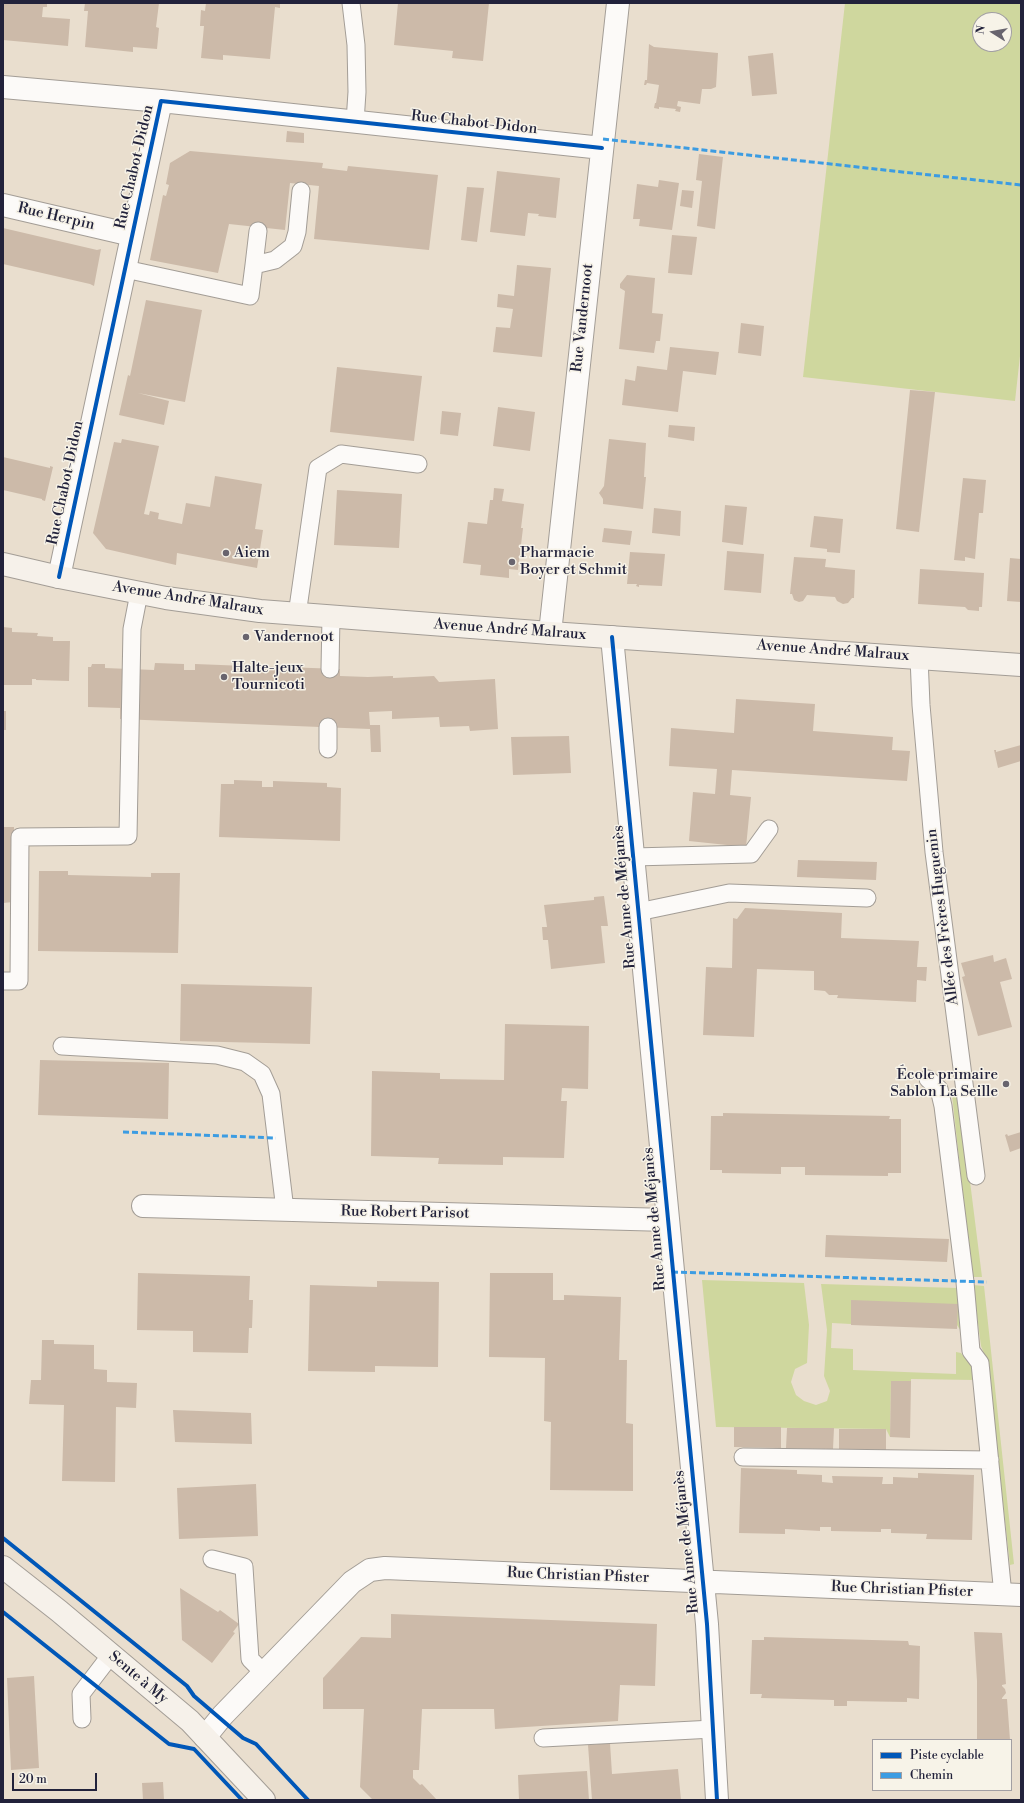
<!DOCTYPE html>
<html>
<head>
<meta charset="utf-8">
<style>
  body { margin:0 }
  #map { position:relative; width:1024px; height:1803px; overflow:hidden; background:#e9dece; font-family:"Libre Bodoni",serif }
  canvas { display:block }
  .frame { position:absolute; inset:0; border:4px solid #22223b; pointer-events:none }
  .legend { position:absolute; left:872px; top:1739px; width:140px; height:52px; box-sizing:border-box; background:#f7f3e8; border:1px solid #a29fa3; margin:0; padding:5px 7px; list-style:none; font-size:12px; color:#22223b }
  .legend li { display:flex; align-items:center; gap:8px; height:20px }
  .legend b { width:20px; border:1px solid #a29fa3 }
  .north { position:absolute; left:972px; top:12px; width:40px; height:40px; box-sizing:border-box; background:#f7f3e8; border:1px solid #a29fa3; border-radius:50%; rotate:281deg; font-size:11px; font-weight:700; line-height:16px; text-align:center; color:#22223b }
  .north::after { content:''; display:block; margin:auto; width:14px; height:18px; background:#68646e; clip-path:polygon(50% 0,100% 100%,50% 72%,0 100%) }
  .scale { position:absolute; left:12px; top:1773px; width:85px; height:18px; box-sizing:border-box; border:2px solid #22223b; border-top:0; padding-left:5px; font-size:12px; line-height:14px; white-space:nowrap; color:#22223b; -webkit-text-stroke:3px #f7f3e8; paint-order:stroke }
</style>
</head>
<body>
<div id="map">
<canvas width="1024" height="1803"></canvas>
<div class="frame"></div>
<ul class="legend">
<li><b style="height:5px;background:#0057b8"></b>Piste cyclable</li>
<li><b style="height:5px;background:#3c9ce2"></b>Chemin</li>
</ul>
<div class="north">N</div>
<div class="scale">20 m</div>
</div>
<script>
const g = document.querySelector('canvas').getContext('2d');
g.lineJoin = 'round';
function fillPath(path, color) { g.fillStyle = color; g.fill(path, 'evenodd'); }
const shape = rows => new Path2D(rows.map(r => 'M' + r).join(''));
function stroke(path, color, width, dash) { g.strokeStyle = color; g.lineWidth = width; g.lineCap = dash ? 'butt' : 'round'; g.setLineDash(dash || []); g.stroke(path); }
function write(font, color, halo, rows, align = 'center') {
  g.font = font + ' "Libre Bodoni",serif'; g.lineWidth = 3; g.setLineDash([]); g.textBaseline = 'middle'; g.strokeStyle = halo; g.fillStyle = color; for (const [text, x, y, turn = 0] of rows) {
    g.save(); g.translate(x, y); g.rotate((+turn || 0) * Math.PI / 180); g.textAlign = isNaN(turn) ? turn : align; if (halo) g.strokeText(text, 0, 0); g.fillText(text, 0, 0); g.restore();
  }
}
fillPath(shape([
  [845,3,1021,3,1021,347,1015,401,803,377],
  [980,20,1004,20,1004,44,980,44],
  [959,1094,982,1277,972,1277,952,1095],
  [702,1280,804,1283,809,1325,807,1363,795,1369,791,1382,796,1395,804,1401,816,1405,827,1401,830,1391,824,1376,827,1330,821,1284,958,1288,964,1336,957,1325,851,1300,851,1324,832,1323,831,1348,853,1349,853,1370,956,1374,956,1352,961,1353,971,1365,974,1380,911,1379,911,1381,891,1381,890,1437,886,1429,716,1427],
  [973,1285,984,1286,1014,1564,1010,1565,987,1361,981,1346]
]), '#cfd79e');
fillPath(shape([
  [3,3,47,3,47,7,43,7,42,17,70,19,68,46,3,40],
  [85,3,159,3,156,27,159,28,157,49,133,47,133,52,85,47,88,11,84,11],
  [206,3,280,3,280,8,275,7,270,59,223,55,223,60,201,58,204,26,200,26,201,10,205,11],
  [398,3,489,3,483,61,452,58,453,51,394,45],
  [649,44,654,47,718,53,716,87,711,89,702,89,700,104,678,101,677,106,681,107,680,112,675,111,676,109,659,107,659,109,654,108,655,103,656,103,659,85,647,83,646,85,644,85,645,80,647,80],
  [773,53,777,94,752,96,748,56],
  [287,131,304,133,304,143,286,142],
  [190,151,323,163,322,168,347,171,348,166,438,175,429,250,314,239,319,186,290,183,285,230,229,224,218,273,150,260,163,195,166,196,169,185,166,184,170,163],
  [699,154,723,157,715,229,697,226,702,181,696,180],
  [497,171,560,178,556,218,538,216,539,214,528,213,525,236,490,232],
  [659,180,679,183,672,230,639,226,640,219,633,219,637,184,658,187],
  [467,187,484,188,477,242,461,240],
  [682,190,694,191,692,208,680,206],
  [3,228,97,250,101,249,94,286,90,284,3,264],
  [672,235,697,237,692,275,668,273],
  [517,265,551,268,542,357,493,352,496,327,510,328,513,309,497,307,498,294,514,296],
  [627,275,655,278,652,313,663,314,660,341,656,341,654,353,619,349,625,291,620,288,620,284],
  [146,300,202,310,185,402,138,393,169,401,164,425,119,415,128,375,130,376],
  [741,323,764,326,761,356,738,353],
  [670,347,719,352,716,375,683,371,678,412,622,405,625,379,635,381,637,366,667,370],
  [337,367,422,376,414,441,330,432],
  [910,390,935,392,919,532,896,529],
  [498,407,535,412,530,451,493,446],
  [442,411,461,413,458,436,440,434],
  [669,425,695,427,694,441,668,437],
  [122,439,159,446,144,514,149,515,150,511,159,513,158,519,182,524,186,503,210,507,215,476,262,484,255,529,263,530,257,568,177,553,176,565,106,549,93,533,114,442,121,443],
  [609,439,646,443,644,477,646,477,643,509,603,504,603,499,599,493,604,486],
  [3,457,50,468,50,466,53,467,45,501,42,500,42,499,3,490],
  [963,478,986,480,983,513,979,513,975,559,965,557,965,561,954,560],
  [494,488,504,489,502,501,524,504,521,528,523,528,518,570,509,569,509,578,480,575,481,565,463,563,468,522,487,524,490,500,493,500],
  [337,490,402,494,399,548,334,545],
  [725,505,747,507,743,545,722,542],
  [654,508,681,511,680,536,652,533],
  [814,516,843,519,840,553,827,552,827,549,810,547],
  [604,528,632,531,630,545,602,542],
  [727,551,764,554,761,593,724,590],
  [630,552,665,554,662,586,639,585,639,587,636,586,637,584,627,584],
  [794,557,826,559,825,567,855,570,854,598,852,598,848,603,843,604,837,601,835,597,807,595,803,601,799,602,794,600,792,594,790,594],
  [1010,558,1021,559,1021,602,1007,601],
  [920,569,984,573,982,607,979,607,979,611,968,610,965,607,918,604],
  [3,627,12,628,12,632,38,633,37,636,53,637,53,641,70,641,69,681,36,680,36,679,32,679,32,685,3,685],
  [155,663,184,664,184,670,195,670,195,664,246,666,246,671,256,672,256,666,340,669,340,676,368,677,393,676,393,678,434,676,439,682,495,679,498,729,470,731,469,726,440,727,439,717,392,719,392,711,369,712,370,725,380,725,381,752,371,752,370,729,120,719,120,708,88,707,88,667,91,667,92,664,105,664,105,668,154,670],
  [736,699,815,704,813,731,893,737,892,750,910,751,907,781,732,770,730,795,751,797,746,847,689,841,693,792,715,794,717,769,669,766,671,728,734,733],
  [3,711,6,711,6,730,3,730],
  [569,736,571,773,513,775,511,737],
  [1021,745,1021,761,998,768,994,750,996,750,996,752],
  [234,780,262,781,262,787,273,787,273,781,327,783,327,787,341,788,340,841,219,837,221,784,234,784],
  [3,827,14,827,13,902,3,903],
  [798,860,877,862,876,880,797,877],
  [39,871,68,871,68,875,151,877,151,873,180,873,178,953,38,951],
  [604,896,608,926,601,926,605,963,551,969,548,940,543,940,542,927,547,927,544,905,594,900,594,897],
  [745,908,842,913,841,938,919,941,917,967,927,967,926,981,917,980,916,1002,837,998,838,995,829,995,825,991,814,990,814,971,757,969,754,1037,703,1035,706,967,732,968,733,918,737,919],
  [993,955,994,962,1006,958,1012,979,1000,982,1012,1027,978,1036,962,977,965,976,961,963],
  [181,984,312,987,310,1044,180,1041],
  [505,1024,589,1026,588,1089,562,1088,561,1101,567,1101,564,1158,503,1157,503,1165,438,1164,439,1158,371,1156,372,1071,440,1073,440,1079,504,1080],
  [40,1060,169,1063,168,1119,38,1115],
  [723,1113,890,1116,889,1119,901,1119,901,1173,888,1173,888,1176,805,1175,805,1167,781,1167,781,1174,722,1173,722,1170,710,1170,711,1116,723,1116],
  [1021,1132,1021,1148,1010,1152,1005,1135,1007,1134,1008,1136],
  [826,1235,949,1239,947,1262,825,1257],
  [138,1273,250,1276,249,1300,253,1300,252,1328,249,1328,248,1353,193,1352,193,1331,137,1330],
  [490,1273,553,1273,553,1300,564,1300,564,1295,621,1297,619,1360,627,1360,626,1423,633,1424,633,1491,550,1490,551,1422,544,1421,545,1358,489,1357],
  [377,1281,439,1282,438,1367,375,1366,375,1372,308,1371,310,1285,377,1287],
  [851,1300,958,1304,957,1329,851,1325],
  [42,1340,54,1340,54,1344,94,1345,94,1369,107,1370,107,1382,137,1383,136,1408,116,1407,115,1482,62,1481,64,1405,29,1404,31,1380,41,1380],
  [891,1381,911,1381,910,1438,890,1437],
  [173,1410,251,1413,252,1444,175,1442],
  [734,1427,781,1427,781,1448,734,1447],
  [787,1428,834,1428,833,1449,786,1448],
  [839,1429,886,1429,886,1450,839,1449],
  [741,1468,797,1470,797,1474,822,1475,822,1482,833,1483,832,1476,883,1477,882,1484,893,1484,893,1477,918,1478,918,1473,974,1475,972,1540,926,1539,927,1534,891,1533,891,1529,881,1529,881,1532,831,1531,831,1527,820,1527,820,1531,785,1529,785,1534,739,1533],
  [256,1484,258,1536,179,1539,177,1488],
  [180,1588,218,1612,220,1610,239,1624,233,1632,235,1633,212,1663,182,1640],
  [391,1614,657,1624,655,1686,620,1685,618,1721,495,1729,494,1709,422,1709,419,1770,413,1770,413,1778,420,1785,422,1784,437,1800,373,1800,360,1787,364,1709,323,1709,323,1678,361,1637,391,1638],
  [974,1632,1002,1633,1006,1684,1002,1685,1002,1686,1005,1689,1006,1693,1002,1698,1002,1699,1007,1699,1010,1740,977,1740,977,1681],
  [764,1637,908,1641,909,1645,920,1646,919,1699,907,1698,907,1702,847,1701,847,1706,834,1706,834,1700,761,1698,762,1694,750,1694,752,1640,764,1640],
  [34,1676,39,1768,11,1770,7,1678],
  [610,1743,612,1774,678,1769,681,1800,592,1800,588,1745],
  [587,1771,589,1800,519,1800,518,1775],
  [163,1782,164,1800,143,1800,142,1783]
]), '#ccbaa9');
const lane = shape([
  [351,3,356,45,357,92,355,122],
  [254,265,258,231],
  [125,269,250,296,254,265,275,260,293,246,297,232,301,191],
  [297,615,318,468,341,454,418,464],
  [919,657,921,705,934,852,976,1176],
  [330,669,331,617],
  [328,749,328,727],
  [633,857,751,854,769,829],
  [638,912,729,893,867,898],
  [3,981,19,981,20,837,128,836,132,629,139,593],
  [62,1046,217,1055,245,1062,262,1074,271,1094,285,1210],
  [928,1079,939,1089,943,1106,965,1282,971,1351,980,1363,1003,1595],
  [743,1457,990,1460],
  [212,1559,244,1567,250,1659,264,1673],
  [82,1719,81,1694,110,1656],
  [543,1738,713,1729]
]);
const street = shape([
  [3,87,161,101],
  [3,205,132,235],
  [59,577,161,101,602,148],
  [550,633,618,3],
  [612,637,707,1624,717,1800],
  [143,1206,668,1220],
  [205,1737,223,1715,352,1582,370,1570,385,1568,1021,1595]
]);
const secondary = shape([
  [3,564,59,577,166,598,260,611,550,633,1021,665],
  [3,1567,59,1611,190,1721,264,1800]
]);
stroke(lane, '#a39d96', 19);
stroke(street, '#a39d96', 24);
stroke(secondary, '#a39d96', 24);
stroke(lane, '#fcfaf8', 17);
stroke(street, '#fcfaf8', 22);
stroke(secondary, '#f6f1ea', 22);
stroke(shape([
  [603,139,1021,185],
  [123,1132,276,1138],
  [672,1272,987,1282]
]), '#3c9ce2', 3, [6, 3]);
stroke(shape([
  [59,577,161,101,602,148],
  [612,637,707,1624,717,1800],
  [3,1538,187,1686,194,1696,243,1738,256,1744,308,1800],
  [3,1612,169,1744,194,1749,242,1800]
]), '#0057b8', 4);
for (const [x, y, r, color] of [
  [226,553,4,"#68646e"],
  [512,562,4,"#68646e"],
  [246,637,4,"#68646e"],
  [224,677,4,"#68646e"],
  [1006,1084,4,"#68646e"]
]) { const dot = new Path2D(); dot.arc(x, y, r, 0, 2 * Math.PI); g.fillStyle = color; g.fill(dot); stroke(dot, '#f7f3e8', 1.5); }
write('15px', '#22223b', '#f7f3e8', [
  ["Rue Chabot-Didon",474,123,6],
  ["Rue Chabot-Didon",135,167,-77],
  ["Rue Herpin",56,217,13],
  ["Rue Vandernoot",583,318,-84],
  ["Rue Chabot-Didon",66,483,-78],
  ["Avenue André Malraux",188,599,9],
  ["Avenue André Malraux",510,630,4],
  ["Avenue André Malraux",833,651,4],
  ["Rue Anne de Méjanès",625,897,-95],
  ["Allée des Frères Huguenin",943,917,-97],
  ["Rue Robert Parisot",405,1213,1],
  ["Rue Anne de Méjanès",655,1219,-95],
  ["Rue Anne de Méjanès",687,1542,-96],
  ["Rue Christian Pfister",578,1576,2],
  ["Rue Christian Pfister",902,1590,2],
  ["Sente à My",138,1678,40]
]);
write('15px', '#22223b', '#f7f3e8', [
  ["Aiem",234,553],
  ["Pharmacie",520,553],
  ["Boyer et Schmit",520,570],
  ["Vandernoot",254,637],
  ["Halte-jeux",232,668],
  ["Tournicoti",232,685],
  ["École primaire",998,1075,"right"],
  ["Sablon La Seille",998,1092,"right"]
], 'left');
</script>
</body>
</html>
